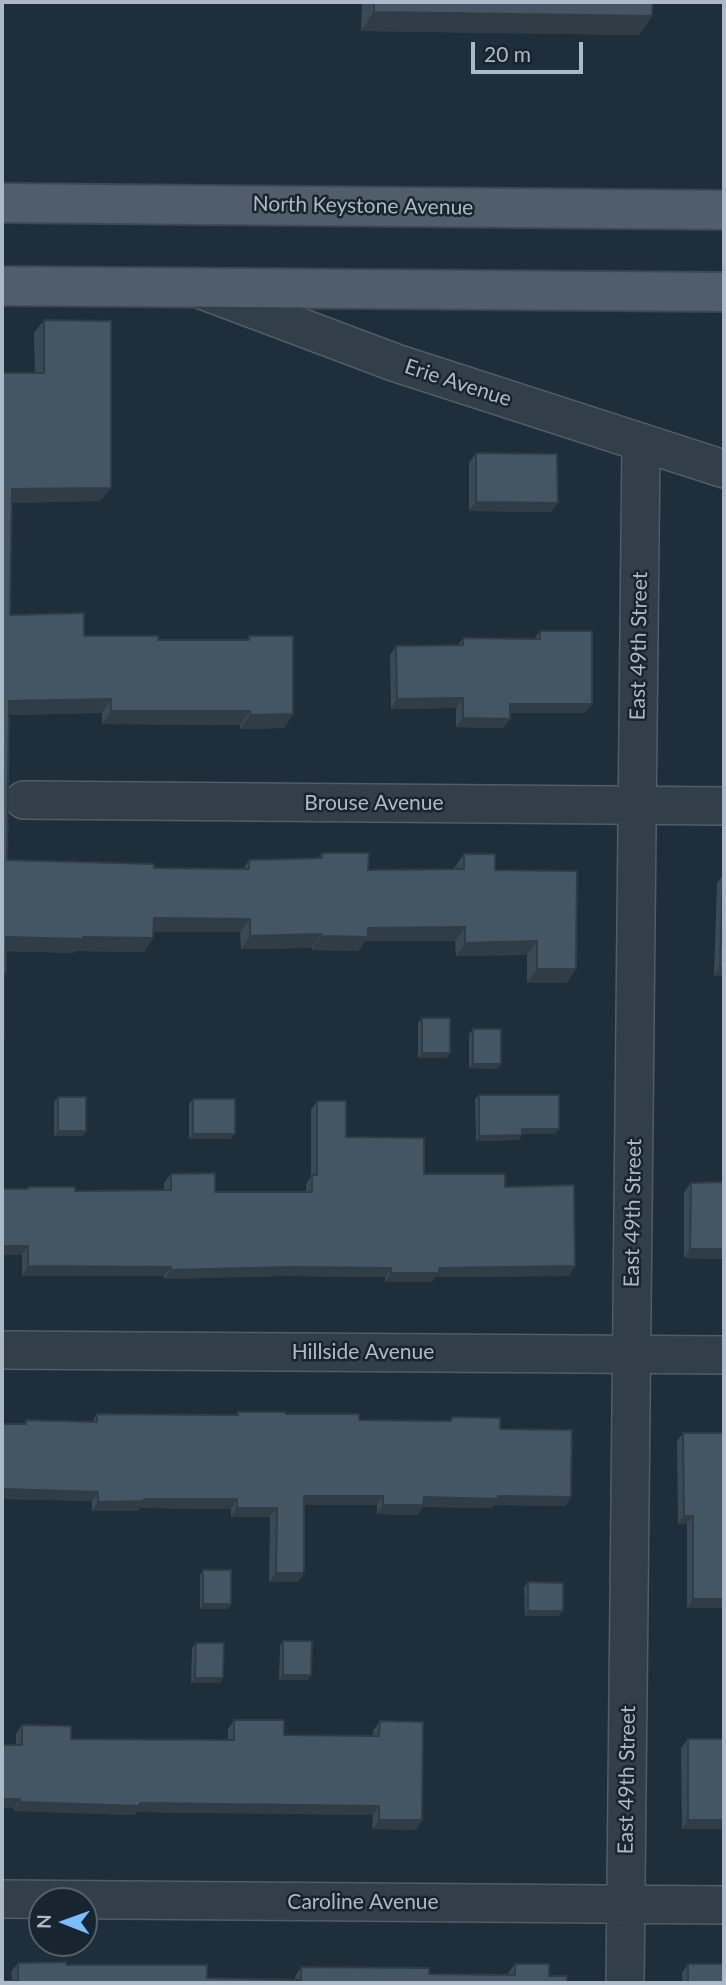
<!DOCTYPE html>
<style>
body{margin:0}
#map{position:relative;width:726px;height:1985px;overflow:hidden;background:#1e2e3a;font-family:Lato,sans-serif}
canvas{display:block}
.frame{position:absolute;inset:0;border:4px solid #acbac7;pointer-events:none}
.north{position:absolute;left:28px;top:1887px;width:70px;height:70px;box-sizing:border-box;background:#18242f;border:2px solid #53606c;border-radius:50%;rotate:271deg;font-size:19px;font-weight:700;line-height:28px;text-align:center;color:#acbac7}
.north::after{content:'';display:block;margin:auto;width:24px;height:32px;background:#79beff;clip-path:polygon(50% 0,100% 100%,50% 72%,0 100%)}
.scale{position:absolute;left:471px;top:42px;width:112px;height:32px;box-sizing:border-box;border:4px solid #acbac7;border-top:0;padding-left:9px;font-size:21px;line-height:24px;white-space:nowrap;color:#acbac7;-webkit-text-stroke:5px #18242f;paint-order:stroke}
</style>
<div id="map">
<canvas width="726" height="1985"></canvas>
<div class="frame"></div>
<div class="north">N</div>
<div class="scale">20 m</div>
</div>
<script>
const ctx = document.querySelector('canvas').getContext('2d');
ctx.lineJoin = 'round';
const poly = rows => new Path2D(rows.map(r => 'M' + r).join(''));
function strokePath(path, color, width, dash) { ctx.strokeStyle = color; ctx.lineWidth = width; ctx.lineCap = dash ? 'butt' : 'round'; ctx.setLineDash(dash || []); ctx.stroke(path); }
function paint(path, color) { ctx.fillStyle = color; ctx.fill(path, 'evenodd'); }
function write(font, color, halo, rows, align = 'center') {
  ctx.font = font + ' Lato,sans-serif'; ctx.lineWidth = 5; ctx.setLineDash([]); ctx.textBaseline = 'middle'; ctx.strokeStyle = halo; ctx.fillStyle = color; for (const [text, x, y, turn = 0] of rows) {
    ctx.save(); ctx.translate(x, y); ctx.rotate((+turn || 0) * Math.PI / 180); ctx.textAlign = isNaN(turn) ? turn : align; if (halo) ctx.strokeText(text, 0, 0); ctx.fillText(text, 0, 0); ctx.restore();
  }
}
const minor = poly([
 [199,289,396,363,724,469],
 [24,800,724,806],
 [2,1350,724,1355],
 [2,1899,724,1905],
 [625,1983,641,442]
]);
const primary = poly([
 [2,203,724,210],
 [2,286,724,292]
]);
const wall = poly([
 [362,2,653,2,652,16,639,35,361,31],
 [44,320,101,501,12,503,10,615,84,636,158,640,247,640,249,636,293,714,284,728,240,729,240,725,102,724,102,713,9,715,7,860,154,868,243,869,249,860,318,858,322,853,368,870,454,870,454,868,464,854,495,870,567,983,527,983,527,955,456,956,455,941,365,941,358,951,312,950,312,948,241,949,240,932,153,932,153,938,144,952,75,951,74,953,6,951,6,973,4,977,2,373,35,373,34,333],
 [476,453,551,512,469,511,469,463],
 [540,631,585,713,510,713,510,719,503,728,456,727,456,708,391,709,390,655,396,646,458,645,463,638,534,639],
 [723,875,724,875,724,976,714,976,717,883],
 [422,1018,447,1058,418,1058,418,1023],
 [473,1029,498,1069,469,1068,469,1034],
 [479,1095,559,1129,555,1134,522,1134,519,1140,476,1141,475,1099],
 [58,1097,86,1131,83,1136,54,1136,54,1102],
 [193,1099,235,1134,231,1139,189,1139,189,1104],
 [317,1101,346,1137,424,1174,505,1187,569,1276,435,1277,432,1282,385,1282,385,1277,283,1276,164,1279,164,1276,22,1276,22,1255,2,1255,2,1189,27,1189,28,1187,75,1191,164,1190,164,1183,171,1174,215,1192,306,1192,306,1184,311,1177,311,1110],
 [691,1183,724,1259,684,1258,684,1192],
 [238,1412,359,1420,449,1421,452,1417,500,1429,571,1497,565,1506,494,1505,492,1508,423,1507,417,1515,377,1514,377,1505,304,1505,304,1573,298,1582,269,1582,270,1517,231,1517,231,1509,139,1508,138,1511,92,1511,92,1501,3,1499,3,1513,2,1515,2,1424,24,1424,26,1420,92,1422,97,1414,236,1415],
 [683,1433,724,1433,724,1608,687,1608,687,1524,678,1524,677,1441],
 [203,1570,228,1609,200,1609,200,1575],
 [528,1582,559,1616,525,1616,524,1587],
 [283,1641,308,1680,279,1680,280,1646],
 [196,1643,223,1678,220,1683,191,1683,192,1648],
 [234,1720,284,1735,373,1736,373,1731,380,1721,422,1820,416,1830,372,1829,373,1815,136,1812,134,1815,14,1811,16,1734,22,1725,71,1739,228,1740,228,1729],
 [688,1739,724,1739,724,1829,682,1829,681,1748],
 [18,1963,66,1965,207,1978,295,1979,295,1977,301,1967,429,1974,508,1975,508,1973,515,1964,567,1983,12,1981,11,1972],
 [688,1964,724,1983,682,1983,682,1973]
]);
const shadedWall = poly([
 [374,12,652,16,639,35,361,31],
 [111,488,101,501,2,503,12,489],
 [476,502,558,503,551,512,469,511],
 [463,698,456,708,391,709,397,699],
 [111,699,102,713,2,715,9,701],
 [510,704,592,704,585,713,503,713],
 [111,711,250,711,240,725,102,724],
 [293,714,284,728,240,729,250,715],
 [463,718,510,719,503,728,456,727],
 [154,918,250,919,240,932,144,932],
 [465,927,455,941,365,941,358,951,312,950,321,936,368,928],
 [321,934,312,948,241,949,250,936],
 [6,937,83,937,153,938,144,952,75,951,74,953,2,951],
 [537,941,527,955,456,956,465,943],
 [720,967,724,967,724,976,714,976],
 [537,969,576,969,567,983,527,983],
 [422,1053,450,1053,447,1058,418,1058],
 [473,1064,501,1064,498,1069,469,1068],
 [522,1129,559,1129,555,1134,519,1134],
 [58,1131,86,1131,83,1136,54,1136],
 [193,1134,235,1134,231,1139,189,1139],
 [522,1135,519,1140,476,1141,479,1136],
 [2,1246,28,1246,22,1255,2,1255],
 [690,1249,724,1249,724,1259,684,1258],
 [28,1266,171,1267,164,1276,22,1276],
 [575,1266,569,1276,435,1277,432,1282,385,1282,391,1273,439,1268],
 [290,1267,391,1268,385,1277,283,1276,164,1279,171,1270],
 [3,1489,98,1492,92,1501,2,1499],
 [304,1496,383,1496,377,1505,298,1505],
 [498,1496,571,1497,565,1506,494,1505,492,1508,423,1507,417,1515,377,1514,383,1505,424,1497],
 [144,1499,237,1499,231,1509,139,1508,138,1511,92,1511,98,1502],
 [237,1508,277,1508,270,1517,231,1517],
 [684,1516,693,1516,687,1524,678,1524],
 [276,1573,304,1573,298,1582,269,1582],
 [693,1599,724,1599,724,1608,687,1608],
 [203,1604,231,1604,228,1609,200,1609],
 [528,1611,563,1611,559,1616,525,1616],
 [283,1675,311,1675,308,1680,279,1680],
 [195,1678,223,1678,220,1683,191,1683],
 [2,1799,20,1799,14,1808,2,1808],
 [20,1802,140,1803,379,1806,373,1815,136,1812,134,1815,14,1811],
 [379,1820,422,1820,416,1830,372,1829],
 [688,1820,724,1820,724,1829,682,1829]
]);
const building = poly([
 [374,2,653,2,652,16,374,12,374,2],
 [44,320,111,321,111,488,12,489,10,615,84,613,84,636,158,636,158,640,249,640,249,636,293,636,293,714,250,715,250,711,111,711,111,699,9,701,7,860,154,864,154,868,249,869,249,860,322,858,322,853,369,853,368,870,464,869,464,854,495,854,495,870,577,871,576,969,537,969,537,941,465,943,465,927,368,928,368,937,321,936,321,934,250,936,250,919,154,918,153,938,83,937,83,939,6,937,6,973,4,973,4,1038,2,1038,2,373,44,373,44,320],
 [476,453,557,454,558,503,476,502,476,453],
 [540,631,592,631,592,704,510,704,510,719,463,718,463,698,397,699,396,646,463,645,463,638,540,639,540,631],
 [723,875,724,875,724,967,720,967,723,875],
 [422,1018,450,1018,450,1053,422,1053,422,1018],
 [473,1029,501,1029,501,1064,473,1064,473,1029],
 [479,1095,559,1095,559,1129,522,1129,522,1135,479,1136,479,1095],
 [58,1097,86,1097,86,1131,58,1131,58,1097],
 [193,1099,235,1099,235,1134,193,1134,193,1099],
 [317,1101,346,1101,346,1137,424,1138,424,1174,505,1174,505,1187,574,1185,575,1266,439,1268,439,1273,391,1273,391,1268,290,1267,171,1270,171,1267,28,1266,28,1246,2,1246,2,1189,28,1189,28,1187,75,1187,75,1191,171,1190,171,1174,215,1173,215,1192,312,1192,312,1175,317,1175,317,1101],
 [724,1182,724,1249,690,1249,691,1183,724,1182],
 [238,1412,286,1412,286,1414,359,1414,359,1420,451,1421,452,1417,500,1418,500,1429,572,1430,571,1497,498,1496,498,1499,424,1497,423,1505,383,1505,383,1496,304,1496,304,1573,276,1573,277,1508,237,1508,237,1499,144,1499,144,1501,98,1502,98,1492,3,1489,3,1513,2,1513,2,1424,26,1424,26,1420,97,1422,97,1414,238,1415,238,1412],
 [683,1433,724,1433,724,1599,693,1599,693,1516,684,1516,683,1433],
 [203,1570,231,1570,231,1604,203,1604,203,1570],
 [528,1582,563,1583,563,1611,528,1611,528,1582],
 [283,1641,312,1641,311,1675,283,1675,283,1641],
 [196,1643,224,1643,223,1678,195,1678,196,1643],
 [234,1720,284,1720,284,1735,379,1736,380,1721,423,1722,422,1820,379,1820,379,1806,140,1803,140,1806,20,1802,20,1799,2,1799,2,1745,22,1745,22,1725,71,1726,71,1739,234,1740,234,1720],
 [688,1739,724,1739,724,1820,688,1820,688,1739],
 [66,1962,66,1965,207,1965,207,1978,301,1980,301,1967,429,1968,429,1974,515,1975,515,1964,549,1964,549,1976,567,1976,567,1983,2,1983,2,1981,18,1981,18,1963,66,1962],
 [688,1964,724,1964,724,1983,688,1983,688,1964]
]);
const streetNames = [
 ["North Keystone Avenue",363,206,1],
 ["Erie Avenue",458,383,18],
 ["East 49th Street",639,646,-89],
 ["Brouse Avenue",374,803],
 ["East 49th Street",633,1213,-89],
 ["Hillside Avenue",363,1352],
 ["East 49th Street",627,1780,-89],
 ["Caroline Avenue",363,1902]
];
strokePath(minor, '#505d68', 40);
strokePath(primary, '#3c4854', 42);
strokePath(minor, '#323f4a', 37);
strokePath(primary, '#505e6b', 38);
paint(wall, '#3a4956');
paint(shadedWall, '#303c46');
paint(building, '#445564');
strokePath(building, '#303c46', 2);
write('21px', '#acbac7', '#18242f', streetNames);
</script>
